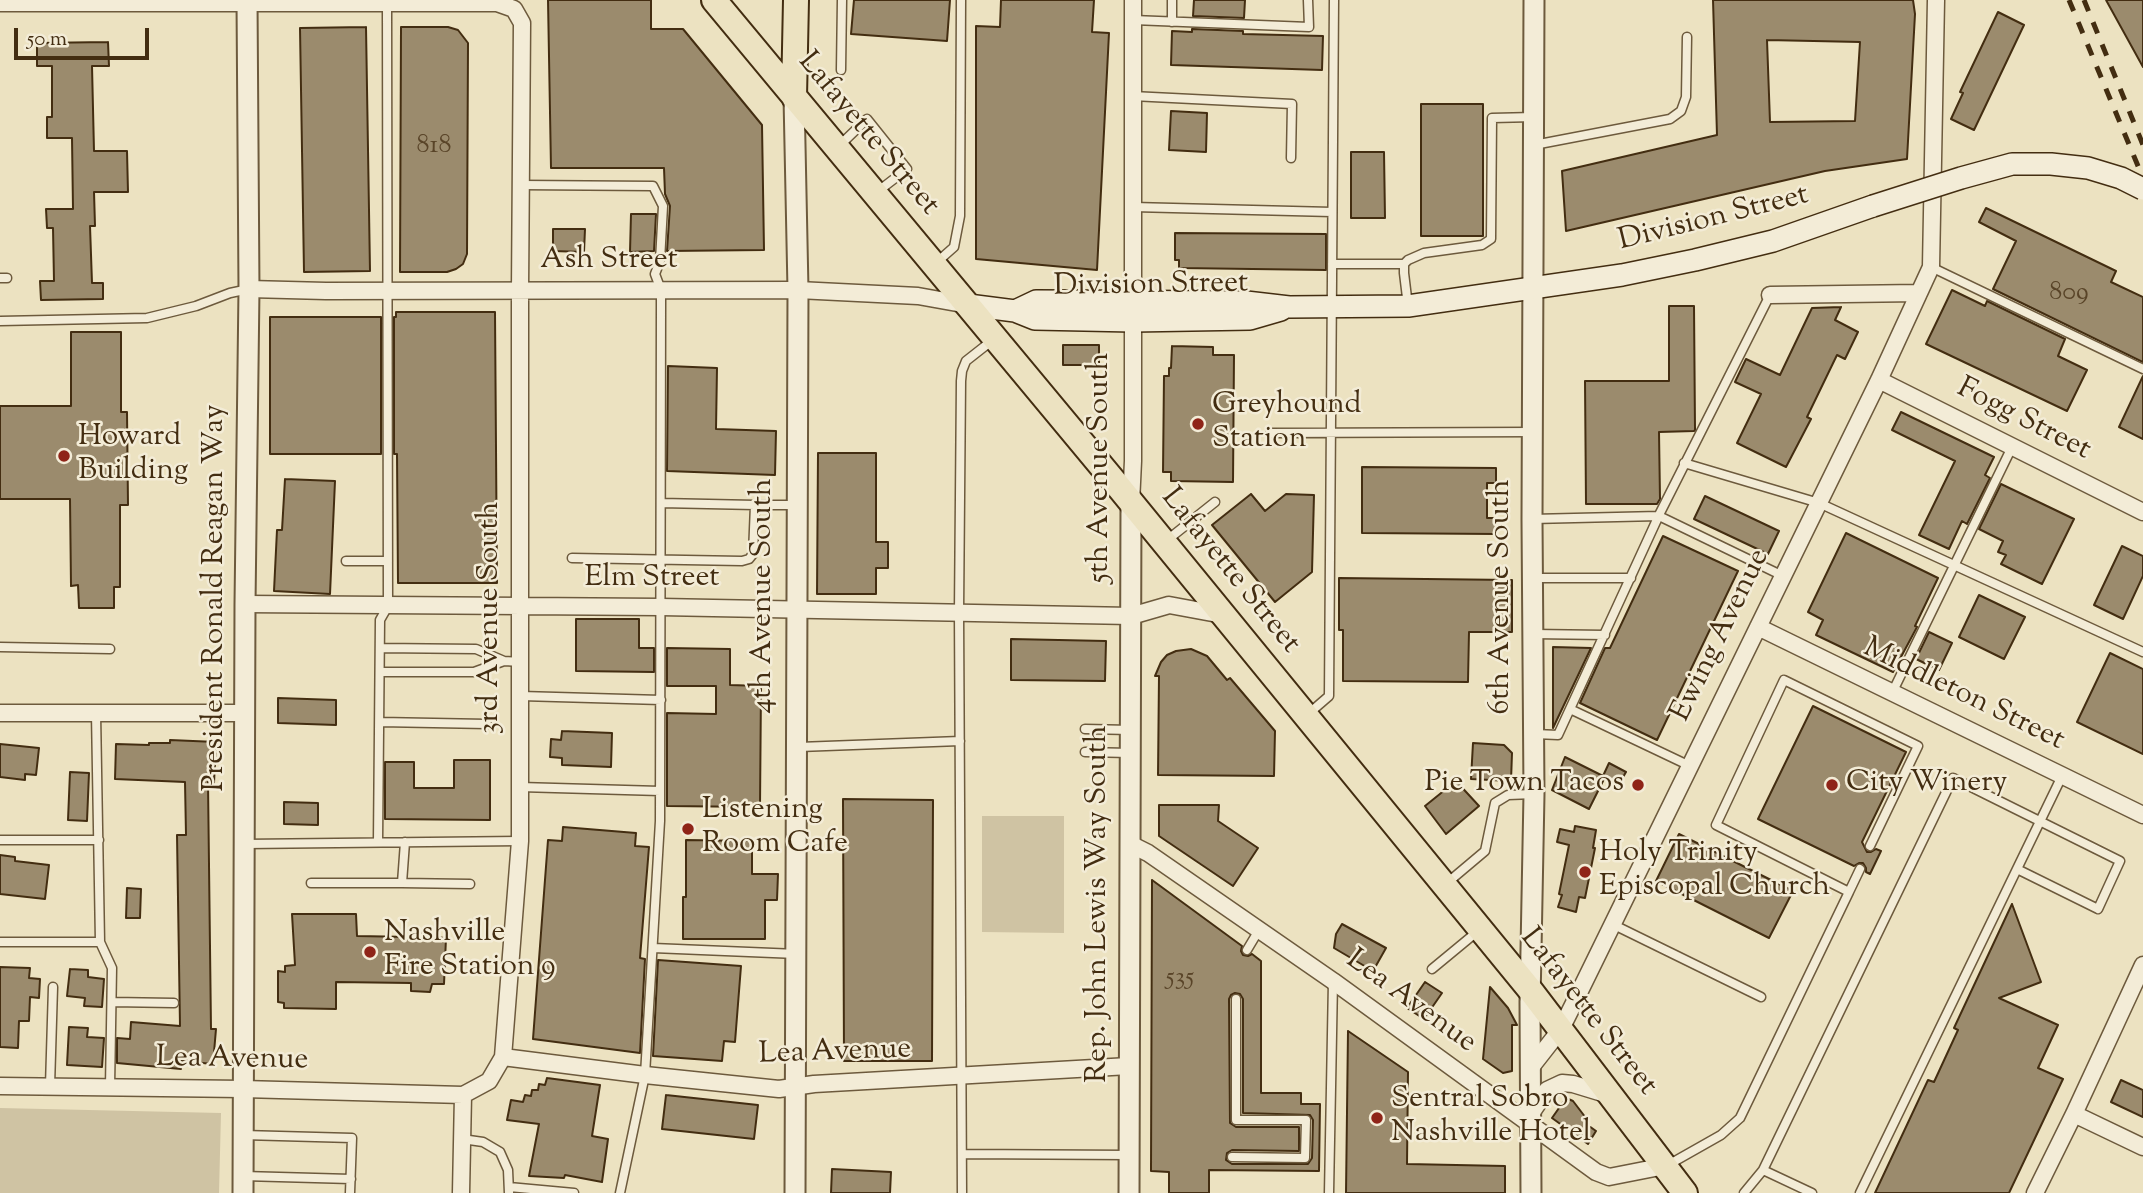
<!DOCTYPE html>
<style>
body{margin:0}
#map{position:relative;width:2143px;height:1193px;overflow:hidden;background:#ece2c1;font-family:"Sorts Mill Goudy",serif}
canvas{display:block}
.scale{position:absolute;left:14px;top:28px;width:135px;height:32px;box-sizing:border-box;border:4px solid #432d11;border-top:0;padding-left:9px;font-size:21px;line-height:24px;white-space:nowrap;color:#432d11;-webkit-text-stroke:5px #f3ecd7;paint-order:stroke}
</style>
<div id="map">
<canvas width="2143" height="1193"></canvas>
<div class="scale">50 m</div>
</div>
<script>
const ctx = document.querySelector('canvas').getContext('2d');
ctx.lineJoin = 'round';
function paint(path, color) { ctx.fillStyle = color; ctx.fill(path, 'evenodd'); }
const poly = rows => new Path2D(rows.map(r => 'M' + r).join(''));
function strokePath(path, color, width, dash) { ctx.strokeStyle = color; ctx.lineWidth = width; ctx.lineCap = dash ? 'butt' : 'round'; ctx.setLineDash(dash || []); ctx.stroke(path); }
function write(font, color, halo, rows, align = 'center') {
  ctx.font = font + ' "Sorts Mill Goudy",serif'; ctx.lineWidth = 5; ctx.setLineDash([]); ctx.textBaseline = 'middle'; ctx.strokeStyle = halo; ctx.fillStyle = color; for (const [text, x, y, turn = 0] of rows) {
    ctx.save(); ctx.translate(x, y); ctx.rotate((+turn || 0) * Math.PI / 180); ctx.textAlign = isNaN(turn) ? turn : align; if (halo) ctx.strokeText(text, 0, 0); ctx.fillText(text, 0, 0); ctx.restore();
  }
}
const green = poly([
 [982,816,1064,816,1064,933,982,932],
 [0,1108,221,1113,219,1193,0,1193]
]);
const building = poly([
 [548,0,651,0,651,29,683,29,762,125,764,250,667,251,670,206,665,194,664,168,551,168,548,0],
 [854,0,950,0,947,41,851,34,854,0],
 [1001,0,1094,0,1092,32,1109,33,1097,270,976,259,976,26,1000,27,1001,0],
 [1194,0,1245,0,1244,18,1193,16,1194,0],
 [1713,0,1913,0,1915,14,1907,159,1825,171,1566,231,1562,171,1717,135,1713,0],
 [1767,40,1860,42,1855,121,1770,122,1767,40],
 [2106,0,2143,0,2143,67,2106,0],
 [1998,12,2024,25,1974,130,1951,119,1963,93,1960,92,1998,12],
 [366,27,370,271,304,272,300,28,366,27],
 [401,27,448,27,458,30,468,43,467,254,463,264,456,269,447,272,400,272,401,27],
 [1192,29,1243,31,1243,34,1323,36,1322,70,1171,65,1172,31,1192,32,1192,29],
 [108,42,109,66,92,66,94,151,127,151,128,192,94,192,95,226,90,226,92,283,103,283,103,299,41,300,40,281,54,281,53,228,47,228,46,209,73,209,72,138,47,138,47,117,52,117,52,66,37,66,37,43,108,42],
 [1421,104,1483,104,1483,236,1421,236,1421,104],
 [1171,111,1207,113,1206,152,1169,150,1171,111],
 [1351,152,1384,152,1385,218,1351,218,1351,152],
 [1986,208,2116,271,2111,282,2143,297,2143,362,1993,289,2016,241,1979,222,1986,208],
 [631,214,656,214,654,251,630,252,631,214],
 [553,229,585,229,584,252,553,251,553,229],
 [1175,233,1326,234,1326,270,1179,268,1179,260,1175,260,1175,233],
 [1952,290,1985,306,1987,301,2065,339,2058,356,2087,370,2067,411,1926,344,1952,290],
 [1669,306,1694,306,1695,430,1694,431,1659,432,1660,499,1657,504,1586,504,1585,381,1669,381,1669,306],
 [1841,307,1835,320,1858,332,1845,359,1837,355,1807,417,1811,419,1786,467,1737,443,1761,394,1735,382,1746,359,1780,375,1812,308,1841,307],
 [396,312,495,312,497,583,398,583,397,454,394,454,394,317,396,317,396,312],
 [270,317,381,317,381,454,270,454,270,317],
 [71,332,121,332,121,412,127,412,128,505,120,505,120,587,114,587,114,608,79,608,78,585,71,586,70,499,0,499,0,406,71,406,71,332],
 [1063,345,1099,345,1099,365,1063,365,1063,345],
 [1172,346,1213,347,1213,355,1234,355,1233,482,1171,481,1171,472,1163,472,1164,376,1169,376,1169,368,1171,368,1172,346],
 [668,366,717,368,716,429,776,431,775,475,667,471,668,366],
 [2143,376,2143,439,2119,427,2143,376],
 [1901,412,1994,457,1985,475,1990,478,1967,524,1962,521,1949,549,1919,535,1955,461,1892,430,1901,412],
 [818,453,876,453,876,542,888,542,888,568,876,568,876,594,817,594,818,453],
 [1362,467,1496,468,1496,483,1487,483,1487,518,1496,518,1496,534,1362,533,1362,467],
 [285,479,335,481,330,594,274,591,277,530,282,530,285,479],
 [2001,484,2074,519,2042,584,2001,564,2006,555,1998,552,2003,541,1979,529,2001,484],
 [1251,494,1265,511,1286,494,1314,495,1312,572,1275,602,1212,525,1251,494],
 [1705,496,1779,531,1768,554,1694,519,1705,496],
 [1846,533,1938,578,1915,626,1917,627,1893,672,1816,635,1823,620,1808,612,1846,533],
 [1663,536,1738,571,1657,740,1580,703,1605,648,1610,648,1663,536],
 [2122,546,2143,556,2143,576,2123,619,2094,605,2122,546],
 [1339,578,1512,580,1512,632,1469,632,1468,682,1343,681,1343,630,1339,630,1339,578],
 [1979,595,2025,617,2004,659,1959,637,1979,595],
 [576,619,639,619,639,648,654,648,654,672,576,671,576,619],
 [1929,632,1952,643,1939,670,1916,659,1929,632],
 [1011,639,1106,641,1105,681,1011,680,1011,639],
 [1553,647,1591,648,1553,728,1553,647],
 [667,648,730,649,730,685,761,686,760,807,667,806,667,713,716,714,716,686,667,686,667,648],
 [1191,649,1207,656,1227,680,1230,678,1275,731,1274,776,1158,775,1159,676,1155,676,1161,662,1167,655,1176,651,1191,649],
 [2110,653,2143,669,2143,754,2077,722,2110,653],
 [278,698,336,700,336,725,278,723,278,698],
 [1813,706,1906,752,1862,842,1867,852,1871,852,1876,849,1881,851,1870,874,1866,872,1866,868,1863,863,1859,863,1854,866,1758,819,1813,706],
 [562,731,612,733,611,767,562,765,562,758,550,757,551,739,561,740,562,731],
 [170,740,216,742,214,783,208,782,211,1029,216,1029,213,1064,181,1061,181,1069,117,1063,117,1038,130,1039,131,1022,180,1026,177,835,186,835,185,782,115,779,116,744,149,745,149,743,170,743,170,740],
 [1473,743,1504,745,1512,753,1511,781,1471,779,1473,743],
 [0,744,39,748,36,775,25,774,25,780,0,777,0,744],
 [1565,757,1605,777,1589,809,1552,790,1565,757],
 [454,760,490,760,490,820,385,819,385,762,414,762,414,788,454,788,454,760],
 [1609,763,1626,772,1619,784,1603,776,1609,763],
 [70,772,89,773,87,821,68,820,70,772],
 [1456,781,1479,806,1446,834,1425,806,1456,781],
 [843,799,933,800,932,1061,844,1061,843,799],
 [284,802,318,803,318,825,284,824,284,802],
 [1159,805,1219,805,1218,821,1258,848,1233,886,1159,836,1159,805],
 [1575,826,1596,830,1593,848,1595,848,1585,898,1579,897,1576,912,1558,907,1562,895,1559,894,1569,845,1557,842,1560,829,1574,832,1575,826],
 [563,827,636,833,635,846,649,847,640,958,645,959,640,1053,533,1039,548,840,562,841,563,827],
 [1679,834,1793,891,1769,938,1656,881,1679,834],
 [686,840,752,841,752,874,778,874,777,900,765,900,765,939,683,939,683,897,686,897,686,840],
 [0,855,15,857,15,861,49,865,45,899,0,894,0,855],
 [1152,880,1242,946,1241,951,1243,955,1248,956,1252,954,1261,961,1261,1093,1301,1093,1301,1104,1320,1104,1319,1171,1209,1170,1209,1193,1169,1193,1169,1172,1151,1171,1152,880],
 [1235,993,1240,994,1243,999,1243,1113,1310,1115,1313,1120,1312,1158,1308,1164,1232,1164,1226,1160,1227,1153,1232,1150,1299,1151,1299,1127,1236,1127,1230,1123,1229,999,1231,995,1235,993],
 [127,888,141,889,140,918,126,918,127,888],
 [2012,904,2041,982,1999,998,2058,1025,2038,1068,2063,1079,2009,1193,1875,1193,1928,1080,1934,1082,1958,1030,1954,1028,2012,904],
 [292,914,356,914,357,936,411,937,412,932,430,931,431,937,446,938,444,984,432,984,430,992,411,991,411,983,336,982,336,1009,284,1008,284,1003,278,1002,278,971,285,972,285,966,295,965,292,914],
 [1342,924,1386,948,1373,971,1334,948,1336,934,1342,924],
 [658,960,741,966,735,1042,724,1041,722,1061,653,1056,658,960],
 [0,967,30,968,29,978,40,979,39,998,30,997,29,1021,19,1021,18,1048,0,1047,0,967],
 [70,969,88,970,88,977,104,979,102,1007,84,1006,85,998,67,996,70,969],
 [1425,982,1442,993,1424,1019,1407,1008,1425,982],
 [1490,987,1508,1008,1517,1025,1512,1025,1512,1071,1503,1073,1483,1059,1490,987],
 [69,1027,88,1028,87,1037,104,1038,102,1067,67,1065,69,1027],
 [1348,1031,1408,1072,1407,1164,1505,1166,1505,1193,1346,1193,1348,1031],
 [547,1078,600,1085,592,1136,608,1139,602,1182,565,1175,564,1178,529,1176,539,1124,507,1120,511,1100,523,1102,525,1095,531,1096,532,1090,538,1090,539,1084,545,1085,547,1078],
 [2121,1080,2143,1090,2143,1117,2111,1102,2121,1080],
 [666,1095,758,1105,754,1139,662,1129,666,1095],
 [1566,1098,1573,1101,1589,1122,1589,1126,1596,1131,1588,1144,1552,1118,1566,1098],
 [832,1169,891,1172,890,1193,831,1193,832,1169]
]);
const service = poly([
 [1133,20,1309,27,1308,0],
 [1172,22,1172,0],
 [841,70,842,0],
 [1132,96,1292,104,1291,158],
 [1534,145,1670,119,1681,111,1686,97,1687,37],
 [839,146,867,119,907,169,877,192],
 [521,185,653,186,663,206,660,261,655,274,661,290,661,304,660,821,645,1075,620,1193],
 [1133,207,1332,212],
 [937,262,954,247,960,216,961,0],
 [1332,264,1404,264],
 [1931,267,2143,369],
 [0,278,7,278],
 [1408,306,1404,273,1404,264,1408,260,1424,253,1482,245,1491,239,1492,118,1534,117],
 [0,321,147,318,196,306,230,293,249,289],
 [1270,433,1533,432],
 [1684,463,1819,503,2143,652],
 [755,505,797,505],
 [1532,519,1659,516,1783,576],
 [1166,541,1215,502],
 [572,558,742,561,749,559,753,554,755,505,661,503],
 [346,561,388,561],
 [1533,578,1631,578],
 [1533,634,1605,635],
 [0,647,110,649],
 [380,648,476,649,504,661],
 [380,672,474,672,504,661,521,662],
 [1892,693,2012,447],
 [521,696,661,700],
 [1570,709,1690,766],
 [96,713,100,942,112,968,110,1087],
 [1307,715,1329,696,1334,0],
 [380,722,487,724],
 [1085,729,1131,730],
 [1535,734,1558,735,1660,513,1770,295],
 [799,747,960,741],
 [1085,752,1130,753],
 [520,787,660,791],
 [0,840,99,840],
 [378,842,380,620,388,606,387,4],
 [245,844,520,841],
 [1860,869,1849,892,1716,825,1784,680,1918,746,1870,846],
 [311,883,402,883,405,842],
 [402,883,470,884],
 [1447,883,1485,851,1495,803,1508,795,1534,794],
 [1612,924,1761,997],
 [0,942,100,942],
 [653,948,797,954],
 [1247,950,1259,930],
 [1432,969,1478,931],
 [112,1002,174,1003],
 [50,1086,53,987],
 [243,1135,352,1138,350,1193],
 [462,1139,483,1142,500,1152,508,1170,509,1193],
 [962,1154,1129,1155],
 [1232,1157,1305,1158,1306,1120,1236,1120,1236,999],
 [1668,1165,1721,1135,1740,1118,1849,892],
 [1763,1170,1812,1193],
 [243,1176,351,1179],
 [509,1187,574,1193],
 [962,1193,959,612,961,381,962,371,966,361,994,339],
 [1329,1193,1333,981],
 [1744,1193,1763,1170,1953,778,2120,861,2098,909,2017,869],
 [1860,1193,2062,776]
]);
const minor = poly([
 [1133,0,1133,301],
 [0,3,497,3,514,9,522,23,520,290,520,841,503,1057,489,1081,463,1095,461,1193],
 [249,289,326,291,798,290,918,296,968,305],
 [1770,295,1919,293],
 [1879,380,2143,512],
 [1131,503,1133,461,1133,321],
 [245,604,661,607,1131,616,1169,605,1223,615],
 [1758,627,2143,815],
 [0,713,246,713],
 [1130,844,1148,853,1333,981,1596,1172,1609,1177,1665,1166],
 [503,1057,645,1075,779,1089,814,1084,1129,1066],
 [1532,1066,1561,1029,1575,1001,1879,380,1931,267,1936,0],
 [0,1086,243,1089,463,1095],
 [1532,1112,1547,1090,1562,1083,1573,1084,1609,1095],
 [2074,1114,2143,1147],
 [2035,1193,2074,1114,2143,965]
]);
const tertiary = poly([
 [794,97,798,290,795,1193],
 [243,1193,245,604,249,289,247,0],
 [1129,1193,1131,503],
 [1531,1193,1530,1002,1534,794,1532,519,1534,0]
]);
const secondary = poly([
 [968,305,1015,311,1035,319,1133,321,1250,319,1281,310],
 [1015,311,1036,301,1246,302,1289,307,1408,306,1622,275,1695,260,1773,241,1873,206]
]);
const primary = poly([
 [714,0,1113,480,1531,991,1685,1193],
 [794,97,796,0]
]);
const rail = poly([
 [2069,0,2143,178],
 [2084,0,2143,145]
]);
const secondaryBridge = poly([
 [1873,206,1961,178,2012,164,2051,164,2088,168,2121,178,2143,189]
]);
const markers = [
 [1198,424,7,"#8f2418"],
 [64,456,7,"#8f2418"],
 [1638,785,7,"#8f2418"],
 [1832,785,7,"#8f2418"],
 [688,829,7,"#8f2418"],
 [1585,872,7,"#8f2418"],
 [370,952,7,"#8f2418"],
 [1377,1118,7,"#8f2418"]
];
const numberNames = [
 ["818",434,148],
 ["809",2069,295],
 ["535",1180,980]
];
const streetNames = [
 ["Lafayette Street",867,135,50],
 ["Division Street",1714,220,-14],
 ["Ash Street",609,262],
 ["Division Street",1151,287,-1],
 ["Fogg Street",2023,421,27],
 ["5th Avenue South",1102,468,-90],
 ["Lafayette Street",1229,572,51],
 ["Elm Street",652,580],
 ["4th Avenue South",765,596,-90],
 ["6th Avenue South",1503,597,-90],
 ["President Ronald Reagan Way",217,598,-90],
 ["3rd Avenue South",492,618,-90],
 ["Ewing Avenue",1722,636,-64],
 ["Middleton Street",1963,696,26],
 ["Rep. John Lewis Way South",1100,904,-90],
 ["Lea Avenue",1410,1003,36],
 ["Lafayette Street",1587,1013,52],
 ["Lea Avenue",835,1054,-2],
 ["Lea Avenue",232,1061,1]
];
const poiNames = [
 ["Greyhound",1212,407],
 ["Station",1212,441],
 ["Howard",78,439],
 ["Building",78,473],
 ["Pie Town Tacos",1624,785,"right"],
 ["City Winery",1846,785],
 ["Listening",702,812],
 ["Room Cafe",702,846],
 ["Holy Trinity",1599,855],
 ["Episcopal Church",1599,889],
 ["Nashville",384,935],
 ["Fire Station 9",384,969],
 ["Sentral Sobro",1391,1101],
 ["Nashville Hotel",1391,1135]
];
paint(green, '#cfc3a3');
paint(building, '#9b8b6d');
strokePath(building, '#432d11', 2);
strokePath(service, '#6d5a3d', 11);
strokePath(minor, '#6d5a3d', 19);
strokePath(tertiary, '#6d5a3d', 23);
strokePath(secondary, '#432d11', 24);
strokePath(primary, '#432d11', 28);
strokePath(service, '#f3ecd7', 8);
strokePath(minor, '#f3ecd7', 16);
strokePath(tertiary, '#f3ecd7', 19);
strokePath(secondary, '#f3ecd7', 21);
strokePath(primary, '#ece2c1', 24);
strokePath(rail, '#432d11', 5, [12, 12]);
strokePath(secondaryBridge, '#432d11', 24, []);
strokePath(secondaryBridge, '#f3ecd7', 21);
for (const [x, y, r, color] of markers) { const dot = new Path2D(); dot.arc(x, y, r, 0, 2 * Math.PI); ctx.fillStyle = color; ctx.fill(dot); strokePath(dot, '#f3ecd7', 2.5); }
write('26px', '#594428', null, numberNames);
write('30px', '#432d11', '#f3ecd7', streetNames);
write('30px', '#432d11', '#f3ecd7', poiNames, 'left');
</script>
